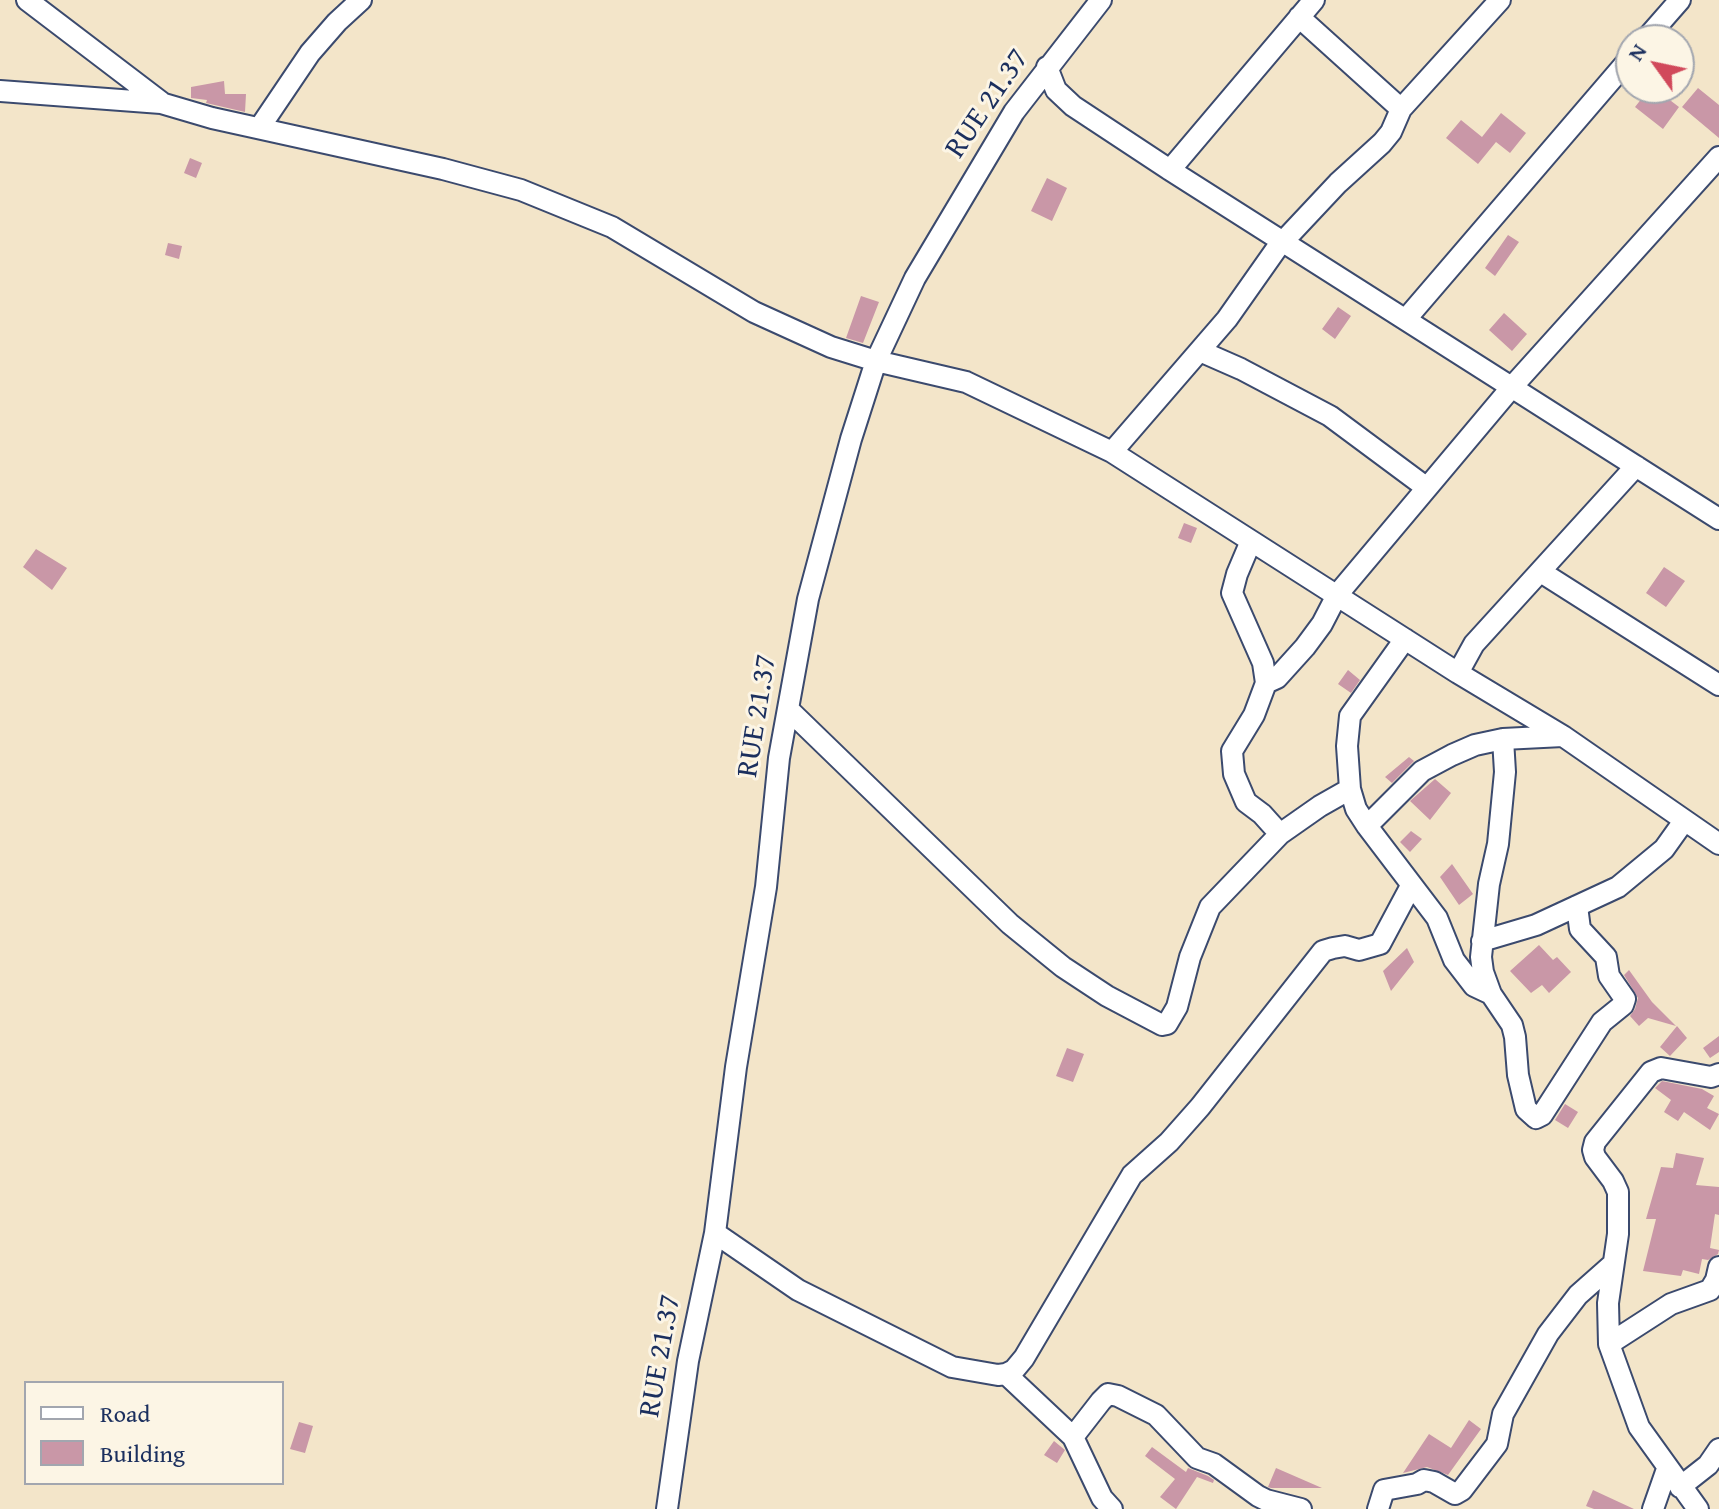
<!DOCTYPE html>
<style>
body{margin:0}
#map{position:relative;width:1719px;height:1509px;overflow:hidden;background:#f3e5c9;font-family:"Gentium Book Plus",serif}
canvas{display:block}
.legend{position:absolute;left:24px;top:1381px;width:260px;height:104px;box-sizing:border-box;background:#fcf5e5;border:2px solid #a2a6af;margin:0;padding:10px 14px;list-style:none;font-size:24px;color:#1b2f5e}
.legend li{display:flex;align-items:center;gap:16px;height:40px}
.legend b{width:40px;border:2px solid #a2a6af}
.north{position:absolute;left:1615px;top:24px;width:80px;height:80px;box-sizing:border-box;background:#fcf5e5;border:2px solid #a2a6af;border-radius:50%;rotate:303deg;font-size:22px;font-weight:700;line-height:32px;text-align:center;color:#1b2f5e}
.north::after{content:'';display:block;margin:auto;width:28px;height:36px;background:#d1495b;clip-path:polygon(50% 0,100% 100%,50% 72%,0 100%)}
</style>
<div id="map">
<canvas width="1719" height="1509"></canvas>
<ul class="legend">
<li><b style="height:10px;background:#fff"></b>Road</li>
<li><b style="height:22px;background:#c997a7"></b>Building</li>
</ul>
<div class="north">N</div>
</div>
<script>
const ctx = document.querySelector('canvas').getContext('2d');
ctx.lineJoin = 'round';
function paint(path, color) { ctx.fillStyle = color; ctx.fill(path, 'evenodd'); }
const poly = rows => new Path2D(rows.map(r => 'M' + r).join(''));
function strokePath(path, color, width, dash) { ctx.strokeStyle = color; ctx.lineWidth = width; ctx.lineCap = dash ? 'butt' : 'round'; ctx.setLineDash(dash || []); ctx.stroke(path); }
function write(font, color, halo, rows, align = 'center') {
  ctx.font = font + ' "Gentium Book Plus",serif'; ctx.lineWidth = 6; ctx.setLineDash([]); ctx.textBaseline = 'middle'; ctx.strokeStyle = halo; ctx.fillStyle = color; for (const [text, x, y, turn = 0] of rows) {
    ctx.save(); ctx.translate(x, y); ctx.rotate((+turn || 0) * Math.PI / 180); ctx.textAlign = isNaN(turn) ? turn : align; if (halo) ctx.strokeText(text, 0, 0); ctx.fillText(text, 0, 0); ctx.restore();
  }
}
const building = poly([
 [224,81,225,94,246,94,245,112,206,103,207,100,191,98,191,87],
 [1650,88,1654,88,1679,107,1663,129,1635,107],
 [1698,88,1719,105,1719,138,1682,107],
 [1501,113,1526,133,1510,153,1496,142,1478,164,1446,138,1461,120,1482,137],
 [190,158,202,163,196,178,184,173],
 [1047,178,1067,188,1052,221,1031,211],
 [1508,235,1519,242,1495,276,1485,268],
 [168,243,182,246,179,259,165,255],
 [861,296,879,302,863,343,846,338],
 [1338,307,1351,316,1335,339,1322,329],
 [1504,313,1527,334,1512,351,1489,330],
 [1184,523,1197,528,1191,543,1178,538],
 [36,549,67,568,52,590,23,567],
 [1664,567,1685,581,1666,607,1646,593],
 [1348,670,1360,680,1351,693,1338,684],
 [1409,757,1414,761,1392,783,1385,777],
 [1435,779,1451,793,1430,820,1410,801],
 [1411,831,1422,839,1410,852,1400,842],
 [1452,864,1473,894,1459,905,1440,877],
 [1539,945,1553,960,1557,957,1571,972,1549,993,1542,985,1531,993,1510,971],
 [1407,948,1414,962,1391,991,1383,971],
 [1629,970,1652,1002,1676,1026,1648,1018,1639,1026,1630,1016,1635,1009,1638,998,1624,975],
 [1677,1026,1687,1038,1670,1056,1660,1047],
 [1719,1036,1719,1052,1710,1058,1703,1048],
 [1067,1048,1084,1054,1073,1082,1056,1076],
 [1662,1081,1702,1089,1714,1096,1707,1108,1719,1114,1710,1130,1684,1112,1678,1121,1664,1112,1671,1100,1655,1088],
 [1565,1104,1578,1112,1568,1128,1555,1120],
 [1676,1153,1704,1158,1696,1185,1719,1187,1719,1215,1715,1214,1710,1248,1719,1250,1718,1254,1708,1260,1702,1259,1699,1274,1683,1270,1681,1276,1643,1271,1656,1219,1646,1219,1661,1167,1673,1168],
 [1469,1420,1481,1429,1448,1475,1427,1467,1403,1473,1429,1434,1451,1448],
 [299,1422,313,1426,305,1453,290,1449],
 [1054,1441,1065,1450,1057,1463,1044,1455],
 [1152,1447,1186,1472,1188,1468,1208,1476,1214,1480,1213,1483,1197,1477,1176,1509,1160,1497,1175,1479,1145,1456],
 [1276,1468,1322,1488,1271,1488,1268,1487],
 [1593,1490,1634,1509,1594,1509,1586,1506]
]);
const minor = poly([
 [27,0,161,102],
 [1299,17,1401,109],
 [1645,40,1680,0],
 [1047,67,1056,90,1073,106,1170,170,1719,519],
 [0,91,161,103,212,118,443,169,521,190,612,227,754,312,831,347,876,361,966,382,1112,452,1458,673,1563,736,1719,844],
 [260,127,310,53,337,22,361,0],
 [1170,170,1314,0],
 [1406,319,1631,57],
 [1200,351,1241,369,1330,416,1427,488],
 [1112,452,1227,319,1277,248,1338,183,1382,143,1391,132,1401,109,1500,0],
 [1251,541,1237,574,1232,593,1263,663,1266,683,1254,715,1232,751,1234,774,1246,802,1262,814,1280,834],
 [1541,572,1719,685],
 [1405,639,1350,716,1347,746,1350,789,1356,809,1367,826,1437,918,1454,960,1474,986,1491,994],
 [1458,673,1474,644,1636,466],
 [1266,683,1277,678,1305,647,1322,624,1337,595,1511,388,1719,157],
 [788,709,1010,924,1063,967,1107,996,1162,1025,1167,1024,1177,1007,1190,957,1210,907,1280,834,1320,806,1350,789],
 [1503,739,1505,772,1498,844,1489,884,1481,957,1483,972,1491,994,1512,1025,1515,1037,1518,1075,1526,1109,1536,1118,1542,1115,1602,1022,1623,1005,1625,999,1609,976,1606,957,1580,929,1577,906],
 [1367,826,1422,771,1452,755,1475,745,1503,739,1563,736],
 [1482,941,1536,925,1618,887,1664,849,1684,821],
 [715,1233,798,1290,952,1367,998,1375,1006,1374,1014,1370,1024,1358,1132,1175,1169,1142,1200,1107,1323,951,1333,948,1345,946,1359,950,1380,944,1411,886],
 [1609,1344,1671,1304,1710,1290,1716,1280,1719,1267],
 [1006,1374,1073,1437,1102,1498,1112,1509],
 [1073,1437,1101,1401,1108,1394,1118,1396,1156,1415,1197,1458,1214,1464,1258,1496,1266,1500,1301,1509],
 [1680,1487,1708,1465,1719,1449],
 [667,1509,688,1361,715,1233,736,1067,766,887,779,758,808,599,851,439,876,361,915,278,1014,112,1101,0],
 [1378,1509,1384,1490,1417,1484,1424,1480,1434,1482,1455,1494,1462,1490,1497,1444,1503,1414,1548,1334,1578,1295,1613,1264],
 [1653,1509,1667,1469],
 [1698,1509,1639,1427,1609,1344,1608,1303,1618,1234,1618,1192,1613,1181,1595,1157,1593,1150,1595,1142,1651,1072,1661,1068,1711,1077,1719,1074]
]);
const streetNames = [
 ["RUE 21.37",988,104,-56],
 ["RUE 21.37",758,716,-81],
 ["RUE 21.37",661,1356,-80]
];
paint(building, '#c997a7');
strokePath(minor, '#3b4a6e', 24);
strokePath(minor, '#fff', 20);
write('30px', '#1b2f5e', '#fcf5e5', streetNames);
</script>
